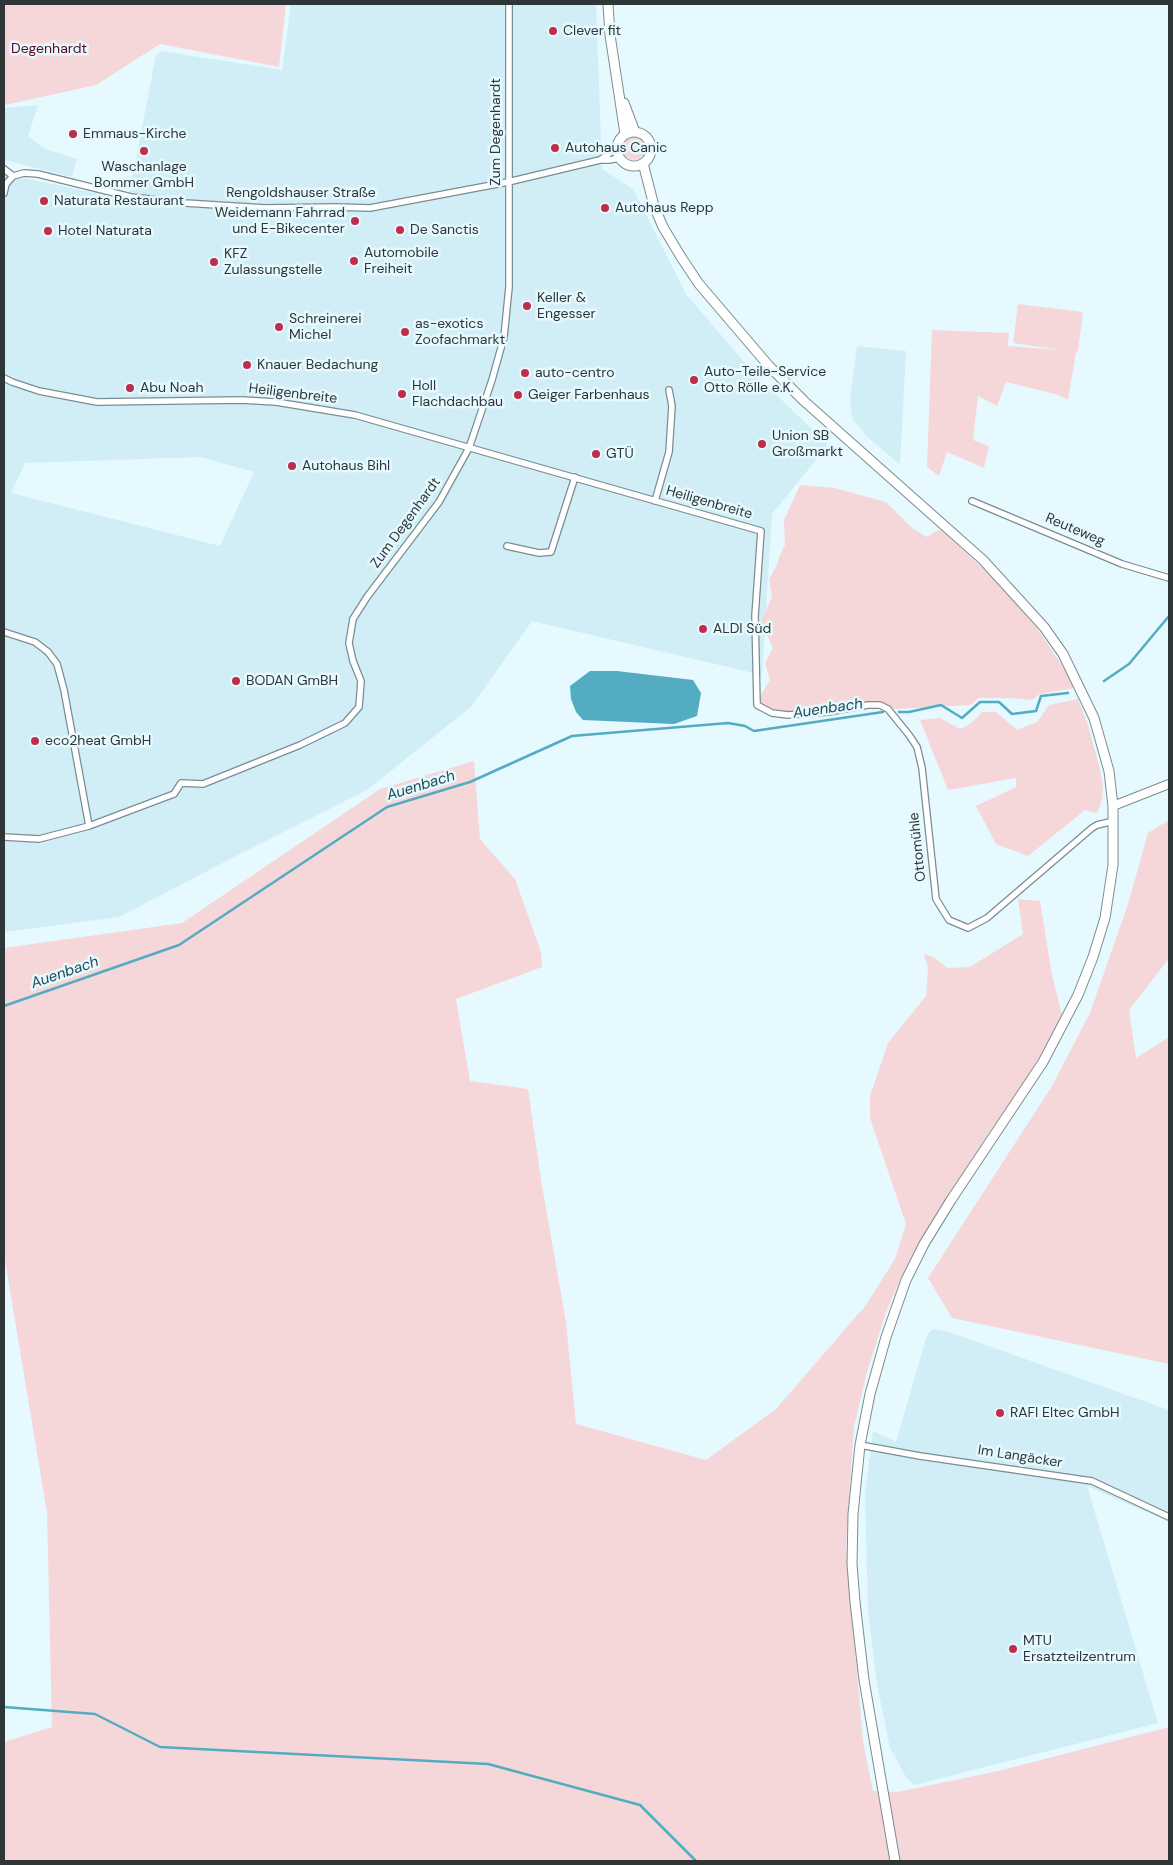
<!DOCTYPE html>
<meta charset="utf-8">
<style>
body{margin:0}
#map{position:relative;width:1173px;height:1865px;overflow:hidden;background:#e5f9ff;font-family:"DM Sans",sans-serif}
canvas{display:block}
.frame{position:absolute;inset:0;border:5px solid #2e3638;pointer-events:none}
</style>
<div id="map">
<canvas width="1173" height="1865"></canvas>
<div class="frame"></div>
</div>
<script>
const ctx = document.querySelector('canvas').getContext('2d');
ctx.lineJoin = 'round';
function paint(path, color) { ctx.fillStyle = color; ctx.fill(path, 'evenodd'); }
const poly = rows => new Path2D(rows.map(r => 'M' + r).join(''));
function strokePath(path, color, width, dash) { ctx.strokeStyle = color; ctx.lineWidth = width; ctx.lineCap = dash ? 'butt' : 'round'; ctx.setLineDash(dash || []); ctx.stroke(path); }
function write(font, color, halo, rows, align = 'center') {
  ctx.font = font + ' "DM Sans",sans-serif'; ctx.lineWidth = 5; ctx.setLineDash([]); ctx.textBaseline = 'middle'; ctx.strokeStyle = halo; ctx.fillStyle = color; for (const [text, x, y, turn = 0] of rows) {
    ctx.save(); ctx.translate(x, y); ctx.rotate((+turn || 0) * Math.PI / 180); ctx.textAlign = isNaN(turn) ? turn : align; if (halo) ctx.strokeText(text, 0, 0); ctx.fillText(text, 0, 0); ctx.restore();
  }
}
const built = poly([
 [291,4,596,4,602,169,633,189,686,294,752,371,828,445,772,514,762,675,532,621,471,707,367,790,236,856,119,917,4,932,4,174,128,200,156,55,161,51,282,70],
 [201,457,254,472,220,546,11,493,25,463],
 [38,105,28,136,45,149,77,159,72,177,4,160,4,108],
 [857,346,906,351,900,465,865,435,863,431,853,420,850,401],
 [933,1329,949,1332,1169,1410,1169,1522,1087,1486,1158,1723,914,1785,906,1777,890,1748,877,1684,868,1611,865,1494,873,1431,896,1442,927,1335]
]);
const green = poly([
 [4,4,286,4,279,67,160,44,96,85,5,105],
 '622 148a12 12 0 1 1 24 0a12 12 0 1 1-24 0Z',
 [1018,304,1083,312,1078,351,1076,352,1068,400,1059,395,1006,382,997,406,978,396,973,440,989,446,984,468,947,452,939,476,927,467,932,330,1009,333,1008,346,1061,350,1013,343],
 [800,485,834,488,886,502,912,528,927,537,940,529,993,578,1037,628,1069,676,1074,688,1040,694,1032,700,1010,698,979,698,970,705,895,709,880,701,827,710,788,712,774,711,761,703,761,695,770,680,765,663,773,648,761,622,772,596,769,579,777,565,779,557,785,545,784,520],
 [1078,699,1088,725,1100,769,1103,787,1102,800,1097,813,1085,810,1028,856,996,844,976,806,1016,787,1016,778,948,790,920,720,940,718,960,729,970,724,982,712,996,712,1017,730,1037,722,1049,705],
 [474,761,480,839,515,879,541,952,542,967,456,999,470,1081,528,1089,541,1180,566,1322,576,1424,706,1460,776,1409,866,1305,895,1259,906,1224,870,1118,870,1096,888,1043,926,996,928,968,924,954,934,957,947,968,970,967,1023,934,1018,899,1040,901,1052,975,1063,1019,1017,1093,990,1131,942,1205,906,1267,886,1312,867,1372,854,1427,846,1545,863,1741,873,1791,897,1792,998,1771,1169,1727,1169,1861,4,1861,4,1742,52,1727,47,1512,4,1254,4,948,182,923,380,789],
 [1169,820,1169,960,1167,961,1129,1010,1136,1058,1169,1037,1169,1364,952,1318,928,1278,1052,1086,1090,1013,1128,904,1148,833]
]);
const water = poly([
 [590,671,617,671,693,680,701,693,697,716,674,724,583,720,576,712,571,699,570,686]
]);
const stream = poly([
 [1104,681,1129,664,1169,616],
 [899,712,909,712,941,705,962,718,980,702,999,702,1012,714,1036,711,1041,696,1068,693],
 [4,1006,179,945,387,807,470,782,572,736,728,723,745,726,754,731,883,712],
 [4,1707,95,1714,160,1747,488,1764,640,1805,696,1861]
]);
const minor = poly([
 [600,160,617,148],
 [4,169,13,176],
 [13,176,24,173,38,174,131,197,185,203,265,208,336,207,370,208,508,182,600,160,609,160,620,158],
 [4,193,6,184,13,176],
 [4,378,12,382,39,391,97,402,241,400,276,402,355,415,761,531,755,616,757,705,772,713,788,715,828,712,868,705,880,705,888,709,909,735,917,747,922,768,936,899,949,920,968,928,987,918,1092,828,1097,825,1114,821],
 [655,501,669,452,672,406,669,390],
 [972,501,1122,564,1169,578],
 [507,546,539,553,551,552,575,477],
 [4,632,35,642,48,652,57,664,64,690,89,826,174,794,181,783,203,784,300,745,345,723,359,707,361,681,353,661,349,643,353,619,367,597,439,502,469,448,492,380,504,337,509,287,509,4],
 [4,837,39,839,89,826],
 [860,1445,920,1456,1092,1481,1169,1517]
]);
const tertiary = poly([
 [1113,806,1169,784]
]);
const secondary = poly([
 [608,4,610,35,625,134],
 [624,103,635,132],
 '617 149a17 17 0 1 1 34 0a17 17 0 1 1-34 0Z',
 [643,163,654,206,663,227,681,257,699,284,769,366,804,401,983,560,1044,627,1063,654,1094,718,1109,771,1113,806,1113,865,1105,918,1093,957,1078,995,1043,1062,951,1200,924,1244,906,1280,886,1337,870,1394,860,1445,853,1514,852,1564,855,1602,864,1680,895,1861]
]);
const markers = [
 [553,31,5,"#be2d4c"],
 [73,134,5,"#be2d4c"],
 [555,148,5,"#be2d4c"],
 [144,151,5,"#be2d4c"],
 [44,201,5,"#be2d4c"],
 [605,208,5,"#be2d4c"],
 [355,221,5,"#be2d4c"],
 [400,230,5,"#be2d4c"],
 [48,231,5,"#be2d4c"],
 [354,261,5,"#be2d4c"],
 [214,262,5,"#be2d4c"],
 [527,306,5,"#be2d4c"],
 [279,327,5,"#be2d4c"],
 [405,332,5,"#be2d4c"],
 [247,365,5,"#be2d4c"],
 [525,373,5,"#be2d4c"],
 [694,380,5,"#be2d4c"],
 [130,388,5,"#be2d4c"],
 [402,394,5,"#be2d4c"],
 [518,395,5,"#be2d4c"],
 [762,444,5,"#be2d4c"],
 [596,454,5,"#be2d4c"],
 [292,466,5,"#be2d4c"],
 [703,629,5,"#be2d4c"],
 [236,681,5,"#be2d4c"],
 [35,741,5,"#be2d4c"],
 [1000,1413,5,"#be2d4c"],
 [1013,1649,5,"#be2d4c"]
];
const poiNames = [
 ["Clever fit",563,31],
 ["Emmaus-Kirche",83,134],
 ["Autohaus Canic",565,148],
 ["Waschanlage",144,167,"center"],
 ["Bommer GmbH",144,183,"center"],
 ["Naturata Restaurant",54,201],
 ["Autohaus Repp",615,208],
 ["Weidemann Fahrrad",345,213,"right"],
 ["und E-Bikecenter",345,229,"right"],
 ["De Sanctis",410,230],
 ["Hotel Naturata",58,231],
 ["Automobile",364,253],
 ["Freiheit",364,269],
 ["KFZ",224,254],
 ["Zulassungstelle",224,270],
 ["Keller &",537,298],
 ["Engesser",537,314],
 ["Schreinerei",289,319],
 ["Michel",289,335],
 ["as-exotics",415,324],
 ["Zoofachmarkt",415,340],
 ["Knauer Bedachung",257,365],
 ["Auto-Teile-Service",704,372],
 ["Otto Rölle e.K.",704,388],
 ["auto-centro",535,373],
 ["Holl",412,386],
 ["Flachdachbau",412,402],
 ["Abu Noah",140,388],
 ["Geiger Farbenhaus",528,395],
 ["Union SB",772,436],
 ["Großmarkt",772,452],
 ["GTÜ",606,454],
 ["Autohaus Bihl",302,466],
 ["ALDI Süd",713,629],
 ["BODAN GmBH",246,681],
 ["eco2heat GmbH",45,741],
 ["RAFI Eltec GmbH",1010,1413],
 ["MTU",1023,1641],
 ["Ersatzteilzentrum",1023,1657]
];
const parkNames = [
 ["Degenhardt",49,49]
];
const streetNames = [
 ["Zum Degenhardt",496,132,-90],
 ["Rengoldshauser Straße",301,193],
 ["Heiligenbreite",293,394,7],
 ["Heiligenbreite",709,503,16],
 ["Zum Degenhardt",406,523,-54],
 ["Reuteweg",1075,530,23],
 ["Ottomühle",918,847,-96],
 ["Im Langäcker",1020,1457,9]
];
const waterNames = [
 ["Auenbach",828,709,-8],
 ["Auenbach",421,786,-17],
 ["Auenbach",65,973,-19]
];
paint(built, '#d1eef6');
paint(green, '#f6d7d9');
paint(water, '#53acc2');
strokePath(stream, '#53acc2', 2.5);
strokePath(minor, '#7a8d92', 8);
strokePath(tertiary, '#7a8d92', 10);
strokePath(secondary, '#7a8d92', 11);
strokePath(minor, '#fff', 5.5);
strokePath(tertiary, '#fff', 8);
strokePath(secondary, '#fff', 9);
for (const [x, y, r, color] of markers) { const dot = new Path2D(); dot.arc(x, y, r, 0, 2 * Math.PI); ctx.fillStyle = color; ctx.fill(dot); strokePath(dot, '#e5f9ff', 2); }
write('14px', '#2e3638', '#e5f9ff', poiNames, 'left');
write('14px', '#620720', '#e5f9ff', parkNames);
write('14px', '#2e3638', '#e5f9ff', streetNames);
write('italic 15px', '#224a54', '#e5f9ff', waterNames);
</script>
